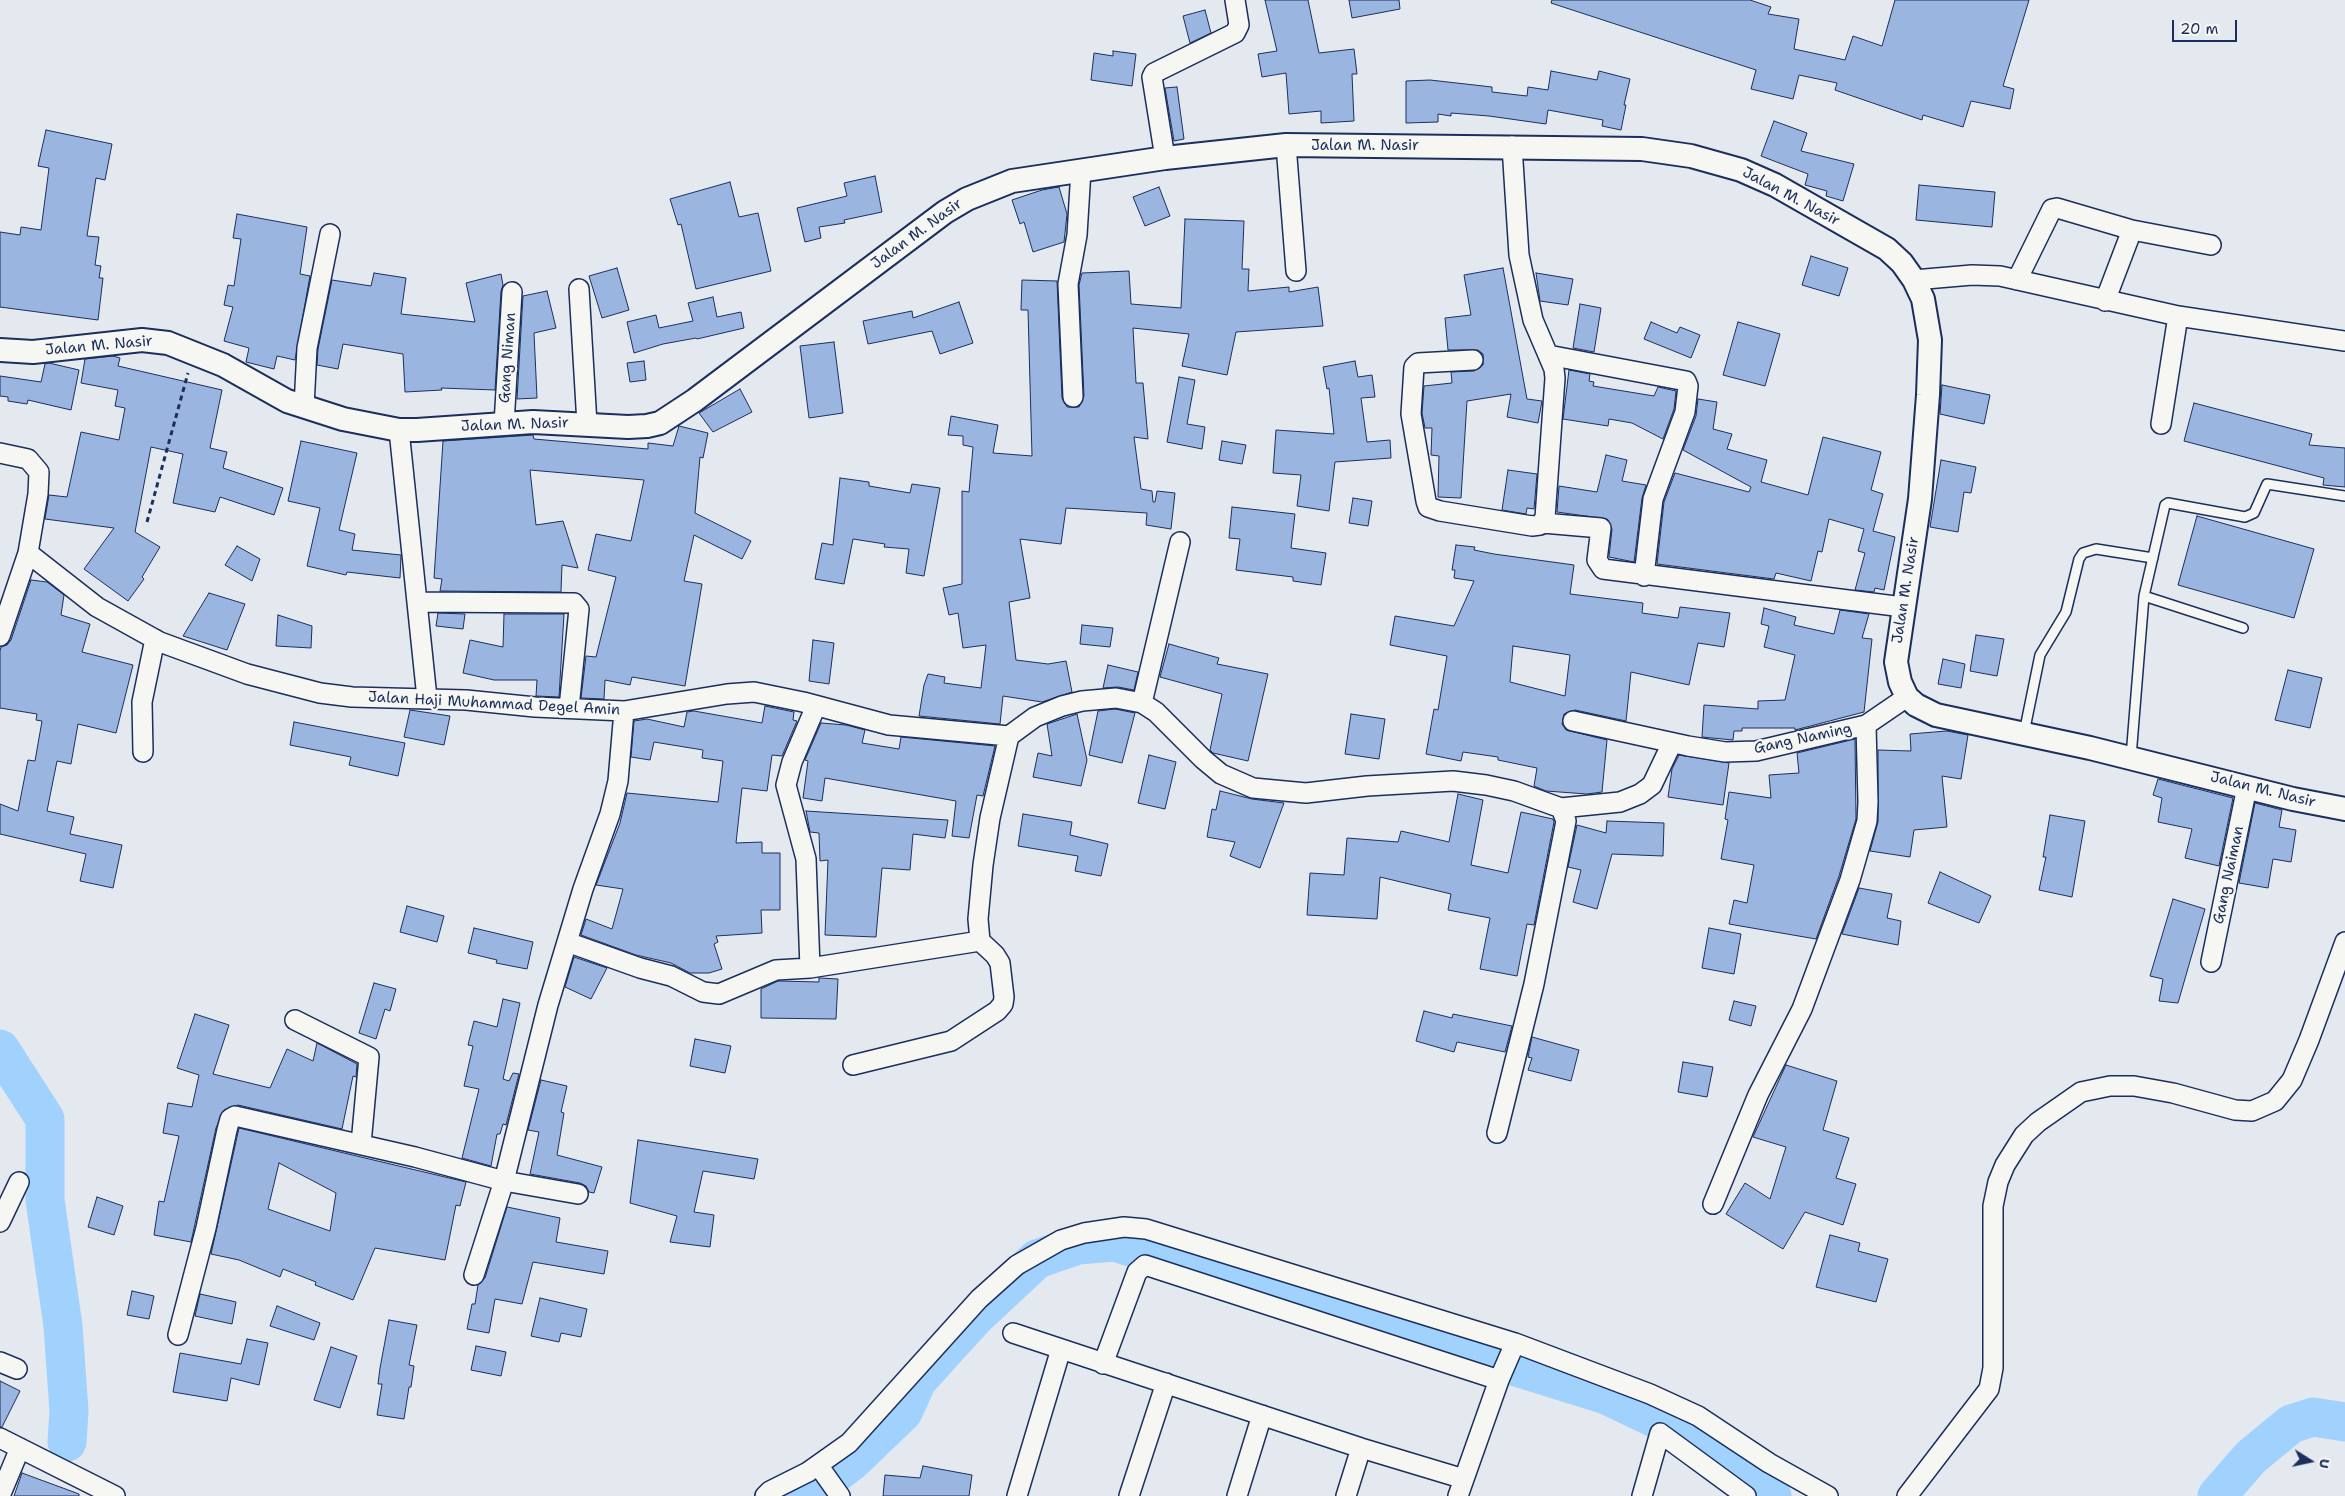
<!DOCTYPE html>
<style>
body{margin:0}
#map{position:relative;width:2345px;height:1496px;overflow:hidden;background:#e4e9ef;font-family:"Shantell Sans",sans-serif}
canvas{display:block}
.north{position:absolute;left:2285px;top:1436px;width:50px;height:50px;-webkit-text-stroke:4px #f6f6f2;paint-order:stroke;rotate:100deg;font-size:14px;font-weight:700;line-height:20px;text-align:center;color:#1b2f5e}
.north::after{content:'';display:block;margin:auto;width:18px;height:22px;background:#1b2f5e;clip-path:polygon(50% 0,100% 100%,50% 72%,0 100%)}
.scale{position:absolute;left:2172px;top:20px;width:65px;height:22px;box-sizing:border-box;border:2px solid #1b2f5e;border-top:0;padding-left:6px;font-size:15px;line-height:18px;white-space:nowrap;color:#1b2f5e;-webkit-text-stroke:4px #f6f6f2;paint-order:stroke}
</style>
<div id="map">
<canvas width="2345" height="1496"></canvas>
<div class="north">U</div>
<div class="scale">20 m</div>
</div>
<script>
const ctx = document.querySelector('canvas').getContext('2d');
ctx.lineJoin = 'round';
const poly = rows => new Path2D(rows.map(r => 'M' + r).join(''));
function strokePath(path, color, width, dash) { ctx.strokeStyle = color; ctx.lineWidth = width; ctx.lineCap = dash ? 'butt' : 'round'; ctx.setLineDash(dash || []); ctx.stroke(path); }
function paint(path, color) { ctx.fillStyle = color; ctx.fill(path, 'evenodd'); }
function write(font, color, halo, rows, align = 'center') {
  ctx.font = font + ' "Shantell Sans",sans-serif'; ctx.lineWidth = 4.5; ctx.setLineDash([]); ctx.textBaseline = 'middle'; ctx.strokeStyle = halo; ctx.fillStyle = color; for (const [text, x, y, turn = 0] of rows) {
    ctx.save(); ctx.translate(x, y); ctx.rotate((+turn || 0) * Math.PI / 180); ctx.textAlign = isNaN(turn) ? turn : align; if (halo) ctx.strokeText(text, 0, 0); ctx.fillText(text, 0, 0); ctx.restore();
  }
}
const river = poly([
 [0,1049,45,1119,45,1200,63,1326,69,1411,67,1442],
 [805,1496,852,1461,903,1412,917,1381,942,1353,975,1317,1037,1259,1078,1245,1114,1242,1606,1395,1671,1426,1772,1496],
 [2217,1496,2251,1457,2291,1424,2313,1417,2345,1422]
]);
const building = poly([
 [1265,0,1308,0,1319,53,1354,49,1357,74,1352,74,1354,121,1321,123,1321,111,1289,114,1286,73,1262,77,1258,54,1277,51,1265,0],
 [1349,0,1399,0,1400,9,1352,18,1349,0],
 [1552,0,1750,0,1771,7,1768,14,1799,19,1794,49,1845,60,1853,36,1882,46,1895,0,2029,0,2003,86,2014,89,2010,109,1971,101,1963,127,1923,115,1922,120,1835,90,1837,83,1799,75,1793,99,1751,89,1756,70,1551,3,1552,0],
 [1205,10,1211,33,1190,43,1183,16,1205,10],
 [1113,51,1136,54,1132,86,1091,80,1094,53,1113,56,1113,51],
 [1551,71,1597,80,1599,71,1630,79,1624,105,1626,105,1621,130,1602,126,1603,120,1548,110,1546,124,1489,116,1451,113,1451,116,1438,114,1438,122,1406,123,1406,81,1430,80,1492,87,1492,92,1527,96,1528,87,1548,90,1551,71],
 [1177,87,1184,139,1174,141,1165,88,1177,87],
 [1774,121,1807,133,1801,151,1854,164,1843,201,1826,196,1827,191,1805,185,1808,174,1761,156,1774,121],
 [46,130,112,144,105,180,96,178,87,236,99,237,95,265,101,266,99,278,103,278,98,320,0,307,0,232,20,235,21,227,41,230,49,168,38,166,46,130],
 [875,176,882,212,844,220,845,223,819,227,821,238,805,242,797,208,847,196,844,183,875,176],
 [730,182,739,217,758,213,771,271,696,289,681,224,678,225,670,199,730,182],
 [1919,185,1995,192,1992,227,1916,220,1919,185],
 [1059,187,1067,214,1064,242,1033,252,1024,222,1020,224,1012,200,1042,190,1059,187],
 [1159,187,1170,216,1145,226,1133,197,1159,187],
 [237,214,307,227,300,274,310,276,295,360,277,356,274,369,246,362,249,348,224,341,233,307,224,305,228,285,234,286,241,239,233,238,237,214],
 [1185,219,1244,221,1242,269,1249,269,1248,291,1289,287,1289,292,1318,287,1323,326,1236,332,1227,375,1182,366,1189,334,1133,328,1136,383,1143,383,1148,439,1134,437,1141,489,1152,491,1153,502,1155,502,1157,491,1175,493,1171,529,1146,525,1147,513,1066,508,1061,544,1020,539,1030,598,1009,602,1016,660,1048,664,1066,661,1072,692,1042,702,1003,696,1000,724,919,716,924,685,928,674,945,677,944,683,981,688,986,645,963,648,958,613,949,615,943,588,962,584,962,491,969,492,973,447,963,445,963,436,948,435,951,416,998,425,993,453,1032,456,1028,310,1021,310,1022,280,1057,281,1062,398,1067,407,1079,407,1084,396,1079,285,1082,273,1129,271,1131,304,1181,308,1185,219],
 [1811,256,1848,268,1839,296,1802,285,1811,256],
 [617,268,629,310,602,318,589,276,617,268],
 [1503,268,1527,399,1542,401,1538,423,1507,417,1511,394,1467,401,1461,498,1438,497,1439,456,1431,455,1432,428,1425,428,1422,413,1424,386,1452,383,1451,372,1474,371,1483,365,1483,354,1478,350,1448,350,1445,318,1471,315,1464,275,1503,268],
 [374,273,406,278,401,314,475,322,466,283,501,274,503,285,501,291,495,390,441,388,442,390,405,392,403,354,343,344,338,369,317,365,318,349,332,280,371,286,374,273],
 [1536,273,1573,279,1568,305,1540,301,1536,273],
 [547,291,556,328,534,333,537,398,517,399,523,296,547,291],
 [713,297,717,317,741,312,744,328,697,339,696,338,663,344,634,353,627,322,656,315,659,328,693,321,688,303,713,297],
 [959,302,973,343,940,354,932,331,868,344,863,321,912,311,913,318,959,302],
 [1580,304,1601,308,1594,352,1573,348,1580,304],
 [1651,322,1677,333,1680,327,1700,335,1691,358,1644,339,1651,322],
 [1738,322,1780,334,1765,386,1723,375,1738,322],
 [834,342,843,413,809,418,800,346,834,342],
 [113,356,120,358,118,366,222,390,210,448,227,452,223,468,283,488,274,515,220,497,215,512,173,503,183,454,151,447,135,532,160,547,142,577,144,579,128,601,84,569,114,528,45,519,49,495,67,497,81,432,119,440,125,408,115,406,118,390,81,383,85,359,113,356],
 [644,361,646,380,630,382,627,363,644,361],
 [1355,361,1358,377,1372,375,1375,397,1361,398,1367,442,1390,440,1391,458,1335,462,1329,511,1297,506,1301,475,1273,473,1276,430,1334,434,1329,388,1327,389,1323,367,1355,361],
 [49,363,79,370,71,410,28,400,27,404,8,401,8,397,0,396,0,376,41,382,45,364,49,363],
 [1569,370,1590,374,1589,381,1594,382,1593,386,1654,396,1658,387,1676,391,1674,409,1663,439,1632,423,1609,419,1608,426,1563,419,1569,370],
 [1179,377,1195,380,1187,424,1205,427,1202,449,1167,442,1179,377],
 [1942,385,1990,395,1984,424,1940,414,1942,385],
 [740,389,752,412,713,432,699,413,740,389],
 [1698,399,1717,402,1713,429,1732,434,1727,449,1767,460,1761,482,1808,495,1823,437,1881,452,1871,490,1883,494,1873,531,1895,537,1884,590,1875,588,1874,592,1855,590,1865,553,1858,551,1864,529,1829,519,1822,552,1818,551,1811,581,1776,573,1774,579,1657,564,1664,502,1675,473,1749,492,1751,487,1683,450,1696,416,1698,399],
 [2194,403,2312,434,2309,445,2345,448,2345,487,2323,485,2324,478,2184,441,2194,403],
 [679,426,708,433,703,458,700,457,695,513,751,541,742,559,694,535,684,581,702,584,685,686,632,677,630,685,605,680,604,699,581,698,586,656,596,657,616,577,588,570,596,534,631,541,644,480,530,470,536,525,563,521,578,568,562,565,561,592,440,591,442,579,434,578,443,441,533,435,534,439,648,449,648,443,673,446,679,426],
 [301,441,357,453,339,530,355,534,352,550,401,555,400,578,347,572,346,575,307,566,320,508,288,501,301,441],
 [1222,441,1246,445,1242,464,1219,460,1222,441],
 [1606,455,1627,460,1622,481,1646,485,1642,498,1634,562,1609,557,1612,529,1607,519,1557,512,1559,486,1597,492,1606,455],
 [1941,460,1976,467,1971,493,1964,492,1958,532,1930,527,1941,460],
 [1508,470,1537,474,1534,509,1527,508,1526,514,1502,510,1508,470],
 [840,478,869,482,869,486,910,493,912,484,940,488,924,576,906,573,909,549,884,547,885,544,853,539,844,584,815,579,822,543,833,545,840,478],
 [1353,498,1372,501,1368,526,1349,523,1353,498],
 [1232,507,1295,514,1291,548,1326,553,1321,585,1293,581,1293,577,1236,570,1240,539,1229,538,1232,507],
 [2197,516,2314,549,2294,618,2178,585,2197,516],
 [1456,545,1475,547,1474,550,1494,554,1574,565,1570,594,1643,603,1642,613,1678,618,1680,607,1730,613,1724,647,1698,643,1689,685,1631,672,1626,721,1575,710,1564,714,1562,724,1566,730,1607,740,1602,792,1587,794,1546,791,1534,786,1537,768,1498,760,1498,757,1463,752,1461,761,1426,754,1434,709,1438,710,1447,656,1390,645,1395,616,1454,626,1474,581,1454,578,1455,570,1452,570,1456,545],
 [1513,646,1570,655,1565,696,1510,682,1513,646],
 [237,546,260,559,252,581,225,565,237,546],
 [31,580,47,582,64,595,61,615,90,624,82,652,133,665,116,733,78,724,71,764,57,761,47,811,74,817,70,834,122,845,113,888,80,881,86,854,0,834,0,804,18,811,28,760,35,761,42,721,36,720,37,714,0,708,0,651,1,647,7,645,11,640,31,580],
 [209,593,245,604,227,650,183,636,209,593],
 [1764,608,1796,617,1794,625,1834,634,1840,610,1869,614,1862,638,1872,639,1864,712,1795,730,1795,728,1742,728,1742,731,1734,731,1733,740,1702,737,1704,705,1758,709,1758,701,1785,700,1795,655,1764,647,1769,626,1761,624,1764,608],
 [438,613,465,614,463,629,436,626,438,613],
 [504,614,564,614,559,697,536,696,537,680,494,680,463,673,470,640,503,647,504,614],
 [278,615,312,626,311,648,276,646,278,615],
 [1082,625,1113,628,1110,647,1080,644,1082,625],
 [1976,635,2004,639,1997,676,1970,671,1976,635],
 [813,640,834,643,829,684,809,681,813,640],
 [1169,644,1219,658,1217,664,1268,674,1248,761,1213,753,1210,750,1222,694,1160,677,1169,644],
 [1943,659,1965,664,1961,688,1938,684,1943,659],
 [1108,665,1138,672,1134,690,1118,687,1103,688,1108,665],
 [2288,670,2322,678,2310,728,2275,720,2288,670],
 [765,706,794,712,793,720,797,721,782,756,772,755,767,791,742,788,736,843,762,842,762,853,780,853,780,910,761,910,762,933,716,936,718,942,714,944,722,969,709,973,690,973,671,963,636,955,581,935,586,919,612,929,623,889,596,885,620,823,627,793,718,802,723,761,702,758,703,750,654,742,650,760,631,757,634,721,647,719,684,727,687,712,694,711,762,723,765,706],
 [1115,709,1135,713,1122,763,1089,755,1098,711,1115,709],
 [410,710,450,716,444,745,404,737,410,710],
 [1077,714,1087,760,1081,786,1033,777,1038,753,1052,756,1047,724,1077,714],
 [1351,714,1385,719,1379,759,1345,754,1351,714],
 [294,722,405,743,398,776,349,765,351,757,290,745,294,722],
 [821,723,846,725,865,730,862,743,899,749,901,737,995,746,983,796,977,795,969,838,952,836,956,801,825,778,822,801,803,798,808,761,805,760,821,723],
 [1947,731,1968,735,1961,779,1942,776,1947,827,1914,830,1910,857,1870,851,1878,822,1878,750,1911,751,1910,734,1947,731],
 [1855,739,1856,819,1839,876,1816,939,1729,924,1734,900,1747,903,1754,865,1721,859,1728,820,1725,819,1729,792,1771,798,1769,775,1799,773,1797,753,1855,739],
 [1149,755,1176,762,1165,809,1138,803,1149,755],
 [1679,755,1729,763,1723,805,1668,797,1672,769,1679,755],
 [2158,779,2233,798,2219,866,2185,858,2192,829,2158,822,2162,798,2153,795,2158,779],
 [1220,791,1252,799,1284,803,1260,868,1230,856,1235,842,1207,837,1212,809,1216,810,1220,791],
 [1458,794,1483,800,1471,865,1508,873,1521,812,1553,819,1554,822,1534,925,1527,924,1517,976,1480,969,1490,918,1448,910,1451,894,1380,877,1377,919,1307,915,1310,873,1344,875,1347,838,1398,842,1401,831,1449,842,1458,794],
 [2255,803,2282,810,2279,827,2296,830,2291,862,2273,859,2268,888,2239,883,2255,803],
 [806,811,948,820,945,838,913,834,910,870,882,868,876,937,825,935,828,860,820,861,819,833,810,832,806,811],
 [1023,814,1072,822,1070,835,1108,844,1101,876,1075,871,1078,856,1018,846,1023,814],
 [2050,815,2085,821,2072,897,2039,890,2046,857,2043,857,2050,815],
 [1607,821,1664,823,1663,856,1612,854,1597,909,1573,902,1581,870,1568,867,1577,825,1606,833,1607,821],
 [1940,872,1991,896,1979,923,1928,903,1940,872],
 [1859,888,1892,894,1887,918,1901,921,1898,945,1842,934,1859,888],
 [2173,899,2205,909,2178,1003,2159,1001,2163,979,2150,976,2173,899],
 [407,906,444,916,437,942,400,932,407,906],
 [474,928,533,942,527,969,496,963,497,960,468,953,474,928],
 [1709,928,1741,934,1734,974,1702,968,1709,928],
 [574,957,607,968,591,999,565,987,574,957],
 [819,978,838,979,836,1019,761,1018,761,989,778,981,819,982,819,978],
 [374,983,396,989,390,1011,385,1009,376,1039,359,1033,374,983],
 [503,999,520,1003,503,1079,509,1081,513,1073,519,1074,506,1125,503,1124,500,1134,497,1134,491,1166,462,1158,479,1089,464,1086,473,1046,468,1045,474,1021,497,1027,503,999],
 [1734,1001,1756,1006,1751,1026,1729,1020,1734,1001],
 [1424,1011,1452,1018,1453,1014,1512,1026,1505,1052,1457,1042,1454,1052,1416,1041,1424,1011],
 [195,1014,229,1025,213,1074,270,1088,287,1049,313,1061,317,1043,357,1064,356,1077,353,1076,342,1129,238,1105,224,1110,216,1128,191,1242,154,1235,159,1201,164,1202,179,1136,163,1133,168,1103,192,1107,199,1075,177,1068,195,1014],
 [1532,1037,1579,1050,1571,1081,1528,1070,1532,1058,1528,1057,1532,1037],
 [695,1039,731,1046,725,1073,690,1066,695,1039],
 [1683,1062,1713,1067,1707,1097,1678,1092,1683,1062],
 [1786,1065,1837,1081,1823,1130,1849,1138,1836,1178,1856,1184,1843,1225,1805,1212,1783,1249,1726,1214,1745,1183,1770,1199,1786,1147,1753,1137,1786,1065],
 [541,1080,567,1086,561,1112,564,1113,557,1155,602,1167,594,1193,589,1192,586,1186,580,1183,530,1174,539,1132,528,1130,541,1080],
 [239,1128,466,1182,460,1206,456,1205,445,1260,375,1248,353,1300,315,1285,316,1282,283,1269,280,1277,239,1260,211,1254,239,1128],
 [279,1163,336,1193,330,1231,268,1209,279,1163],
 [638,1140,758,1159,754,1179,703,1171,694,1212,714,1215,710,1247,670,1242,677,1216,630,1203,638,1140],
 [97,1197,123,1206,114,1235,88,1227,97,1197],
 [507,1207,560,1218,556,1242,608,1251,604,1274,533,1262,522,1304,495,1299,489,1333,467,1329,472,1304,475,1304,478,1285,485,1278,507,1207],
 [1830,1235,1860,1243,1858,1251,1888,1259,1876,1302,1816,1287,1830,1235],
 [132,1291,154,1296,149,1319,127,1315,132,1291],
 [200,1294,236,1302,232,1324,195,1316,200,1294],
 [540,1298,587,1309,581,1337,561,1333,559,1342,531,1336,540,1298],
 [277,1306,320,1323,314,1340,270,1326,277,1306],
 [389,1320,417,1325,409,1365,414,1366,411,1387,409,1387,404,1419,377,1415,382,1384,378,1384,380,1368,389,1320],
 [247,1339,268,1343,259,1385,231,1378,227,1401,173,1392,180,1353,241,1364,247,1339],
 [476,1346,506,1352,501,1376,471,1370,476,1346],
 [331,1347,357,1356,340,1408,314,1400,331,1347],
 [0,1381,20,1391,2,1427,0,1427,0,1381],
 [923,1466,972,1475,969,1496,883,1496,885,1475,920,1478,923,1466],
 [22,1473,79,1494,79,1496,14,1496,22,1473]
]);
const path = poly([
 [147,522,188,373]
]);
const service = poly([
 [2144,596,2165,505,2168,503,2245,517,2254,513,2267,484,2345,496],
 [2024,733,2040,655,2066,612,2079,559,2083,553,2096,549,2153,558],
 [2131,757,2144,596,2243,628]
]);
const minor = poly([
 [1286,145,1296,271],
 [1165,158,1152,77,1154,73,1235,33,1239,25,1235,0],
 [1914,280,1972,275,2000,276,2178,316,2345,341],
 [2017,280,2052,209,2057,208,2132,230],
 [579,289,587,424],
 [2105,301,2132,230,2211,245],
 [1548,355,1686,381,1688,386,1685,412,1653,499,1644,576],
 [1473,360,1418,363,1414,367,1411,414,1426,501,1428,507,1440,511,1532,526,1540,525,1545,518,1555,378,1554,369,1533,320,1519,255,1512,146],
 [1073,397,1068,284,1077,235,1081,170],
 [304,407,307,348,330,234],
 [504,424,512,292],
 [2161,424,2178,316],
 [399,430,427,698],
 [0,453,28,459,39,472,38,494,28,553,97,607,160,642,247,674,320,693,352,697,466,700,535,707,624,711,727,694,754,692,803,702,889,725,1009,736,1035,717,1062,706,1082,701,1116,698,1142,703,1156,712,1203,759,1221,774,1253,788,1306,793,1367,786,1453,781,1486,785,1514,791,1561,808,1620,802,1640,794,1652,785,1672,743],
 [1543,523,1601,528,1597,560,1603,569,1903,607],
 [417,602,574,603,579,609,569,708],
 [0,636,28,553],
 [1142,703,1180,542],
 [1573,721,1688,746,1725,752,1756,751,1866,725,1907,697],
 [143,752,142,702,155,639],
 [567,942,640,968,671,976,703,992,719,994,776,970,810,968,980,941],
 [2211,962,2247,787],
 [810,968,806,859,786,785,792,762,816,706],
 [295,1020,369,1057,361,1144],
 [853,1065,951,1041,997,1011,1003,1004,1004,997,1000,963,995,955,980,941,978,919,983,865,990,818,1009,736],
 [1497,1133,1534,984,1566,821,1561,808],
 [1713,1204,1758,1095,1802,1009,1850,880,1867,821,1868,802,1866,725],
 [0,1222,19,1182],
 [474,1275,504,1181,548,1005,583,889,610,814,618,781,624,711],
 [1013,1333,1361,1448,1464,1479],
 [178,1335,206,1228,227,1130,230,1119,235,1116,415,1157,504,1181,578,1194],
 [0,1362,17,1369],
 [1103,1364,1137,1272,1145,1265,1499,1380],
 [0,1438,115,1496],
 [818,1465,840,1496],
 [0,1496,20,1448],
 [765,1496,770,1491,808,1472,849,1443,979,1299,1017,1265,1061,1240,1084,1233,1124,1227,1146,1229,1515,1343,1650,1394,1698,1416,1769,1463,1828,1496],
 [1017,1496,1061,1349],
 [1129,1496,1166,1383],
 [1237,1496,1262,1415],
 [1346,1496,1361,1448],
 [1458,1496,1499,1380,1515,1343],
 [1642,1496,1660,1433,1746,1496],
 [1907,1496,1989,1389,1993,1368,1993,1206,1998,1182,2005,1165,2024,1135,2038,1122,2081,1092,2110,1086,2134,1086,2173,1093,2235,1110,2252,1111,2275,1101,2292,1080,2309,1040,2345,942]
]);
const tertiary = poly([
 [0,350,33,352,142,340,168,343,223,365,287,401,343,419,399,430,417,430,533,422,628,427,647,426,660,423,695,400,945,212,967,199,1012,181,1165,158,1286,145,1642,149,1691,156,1741,170,1775,185,1887,249,1902,263,1914,280,1923,299,1930,340,1928,395,1920,499,1896,662,1900,682,1907,697,1916,705,1936,715,2090,748,2293,799,2345,809]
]);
const streetNames = [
 ["Jalan M. Nasir",1365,146],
 ["Jalan M. Nasir",1791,197,28],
 ["Jalan M. Nasir",917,234,-36],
 ["Jalan M. Nasir",99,346,-5],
 ["Gang Niman",508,358,-86],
 ["Jalan M. Nasir",515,425,-2],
 ["Jalan M. Nasir",1906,590,-81],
 ["Jalan Haji Muhammad Degel Amin",494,704,3],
 ["Gang Naming",1803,739,-12],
 ["Jalan M. Nasir",2263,790,14],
 ["Gang Naiman",2229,875,-78]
];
strokePath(river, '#a1d1fd', 39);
paint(building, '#9bb5e1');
strokePath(building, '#1b2f5e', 1);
strokePath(service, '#1b2f5e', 12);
strokePath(minor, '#1b2f5e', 22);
strokePath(tertiary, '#1b2f5e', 26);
strokePath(path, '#1b2f5e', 3, [5, 4]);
strokePath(service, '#f6f6f2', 9);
strokePath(minor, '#f6f6f2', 19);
strokePath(tertiary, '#f6f6f2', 22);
write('15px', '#1b2f5e', '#f6f6f2', streetNames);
</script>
